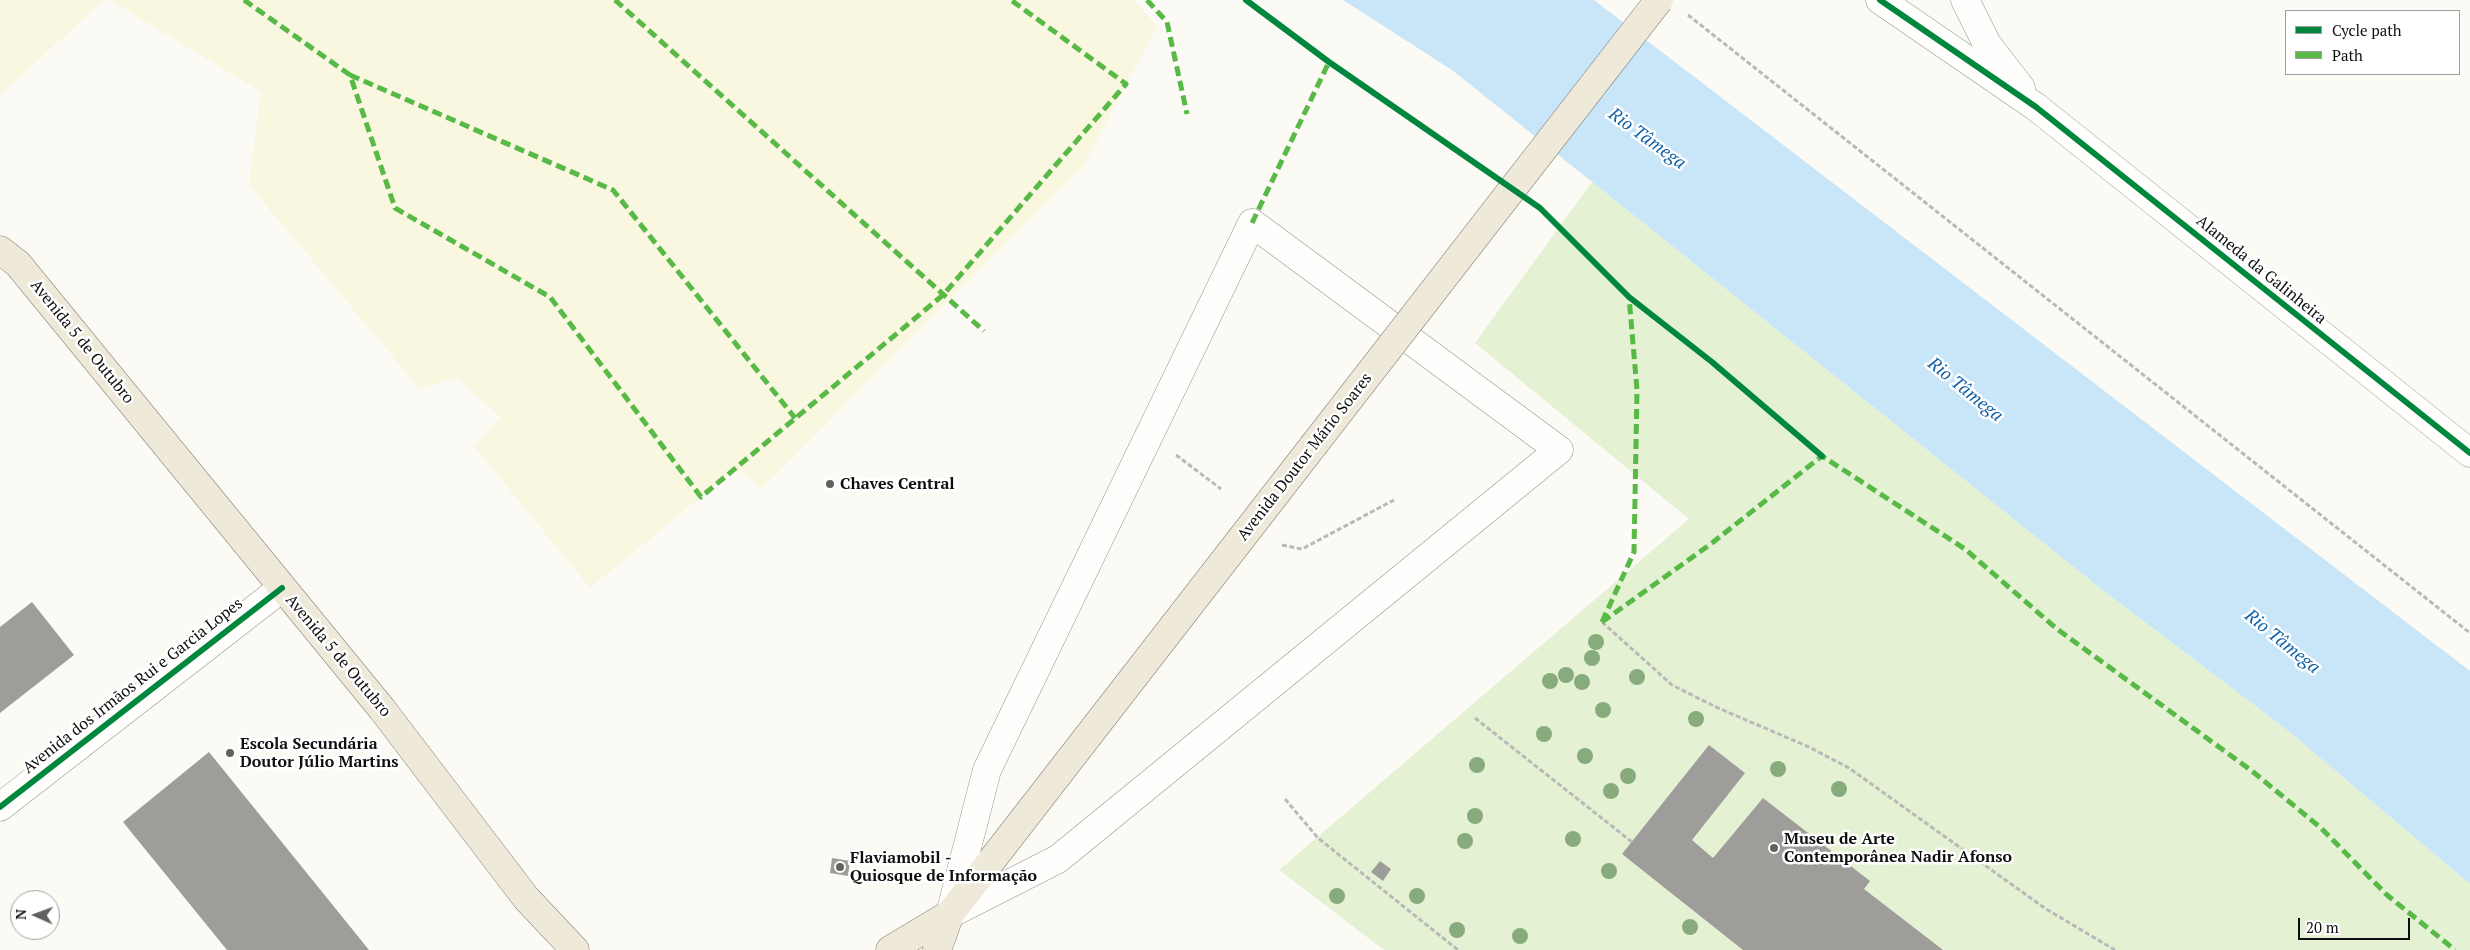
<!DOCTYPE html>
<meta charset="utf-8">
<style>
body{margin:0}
#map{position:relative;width:2470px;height:950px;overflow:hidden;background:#fcfaf4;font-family:"PT Serif",serif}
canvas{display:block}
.legend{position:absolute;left:2285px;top:10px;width:175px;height:65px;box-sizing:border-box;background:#fff;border:1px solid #9f9f9f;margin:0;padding:6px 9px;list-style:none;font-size:15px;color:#0f0f0f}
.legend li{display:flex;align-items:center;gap:10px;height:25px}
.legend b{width:25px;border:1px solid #9f9f9f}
.north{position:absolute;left:10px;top:890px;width:50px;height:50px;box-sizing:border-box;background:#fff;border:1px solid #9f9f9f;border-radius:50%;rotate:272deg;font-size:14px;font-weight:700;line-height:20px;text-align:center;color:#0f0f0f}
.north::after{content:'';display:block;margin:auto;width:18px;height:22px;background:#62615f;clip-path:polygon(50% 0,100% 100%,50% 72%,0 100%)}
.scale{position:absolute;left:2298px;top:918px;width:112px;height:22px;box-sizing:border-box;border:2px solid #0f0f0f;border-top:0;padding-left:6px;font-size:15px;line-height:18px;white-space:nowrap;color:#0f0f0f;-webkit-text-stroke:4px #fff;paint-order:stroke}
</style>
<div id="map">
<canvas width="2470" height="950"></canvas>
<ul class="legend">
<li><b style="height:6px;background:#00873e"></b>Cycle path</li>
<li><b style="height:6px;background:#58b947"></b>Path</li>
</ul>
<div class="north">N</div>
<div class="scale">20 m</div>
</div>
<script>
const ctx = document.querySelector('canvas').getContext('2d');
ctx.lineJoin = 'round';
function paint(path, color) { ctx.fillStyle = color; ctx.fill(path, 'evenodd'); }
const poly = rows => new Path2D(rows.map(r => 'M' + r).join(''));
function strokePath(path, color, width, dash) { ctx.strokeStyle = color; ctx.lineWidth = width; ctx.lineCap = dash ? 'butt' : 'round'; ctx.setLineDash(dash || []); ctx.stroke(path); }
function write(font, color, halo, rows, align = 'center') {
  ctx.font = font + ' "PT Serif",serif'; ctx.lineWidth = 5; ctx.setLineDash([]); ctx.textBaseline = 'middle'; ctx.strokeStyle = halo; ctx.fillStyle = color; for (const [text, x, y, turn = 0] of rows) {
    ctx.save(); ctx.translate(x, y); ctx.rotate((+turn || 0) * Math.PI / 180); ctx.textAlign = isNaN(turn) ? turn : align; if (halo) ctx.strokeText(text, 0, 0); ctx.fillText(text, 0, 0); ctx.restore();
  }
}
const farmland = poly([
 [0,0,104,0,0,95],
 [110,0,1133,0,1157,26,1084,165,762,488,736,468,590,588,474,446,501,417,456,378,420,389,249,185,261,92]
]);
const green = poly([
 [1592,182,2100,588,2287,730,2470,884,2470,950,1384,950,1279,870,1689,519,1475,343]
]);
const water = poly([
 [1343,0,1594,0,2470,671,2470,884,2287,730,2100,588,1452,70]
]);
const building = poly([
 [32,602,74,655,0,713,0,627],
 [1709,745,1745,773,1692,840,1713,858,1763,798,1870,881,1864,889,1943,950,1743,950,1622,854],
 [209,752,369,950,227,950,123,822],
 [832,858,850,861,848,876,830,873],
 [1380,861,1391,869,1383,881,1371,872]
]);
const path = poly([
 [1688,15,2470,633],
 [1176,455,1221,489],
 [1282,545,1302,549,1394,500],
 [1602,622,1672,685,1718,708,1809,747,1849,768,2046,909,2115,950],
 [1475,718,1632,842],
 [1285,799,1318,838,1458,950]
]);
const minor = poly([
 [1880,0,2036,107,2470,453],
 [1965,0,1987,44,2021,88],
 [1252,223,1559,450,1058,859,950,914,987,770,1252,223],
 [0,807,282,588]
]);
const major = poly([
 [0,250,18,264,382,709,526,898,575,950],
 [890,950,950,914],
 [937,950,950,914,1313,446]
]);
const majorBridge = poly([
 [1313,446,1659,0]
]);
const quiet = poly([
 [244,0,350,75,395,208,550,297,701,497,943,295,1126,84,1011,0],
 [615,0,984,331],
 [1147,0,1167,22,1187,114],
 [350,75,613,190,795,418],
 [1252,223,1329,62],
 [1602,622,1712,543,1822,456,1965,549,2057,629,2252,771,2321,828,2387,895,2455,950],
 [1602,622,1634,552,1637,390,1629,297]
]);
const cycleway = poly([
 [1246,0,1329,62,1540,208,1629,297,1712,362,1822,456],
 [1880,0,2036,107,2470,453],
 [0,807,282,588]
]);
const trees = [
 [1596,642],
 [1592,658],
 [1566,675],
 [1637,677],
 [1550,681],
 [1582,682],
 [1603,710],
 [1696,719],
 [1544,734],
 [1585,756],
 [1477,765],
 [1778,769],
 [1628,776],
 [1839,789],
 [1611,791],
 [1475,816],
 [1573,839],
 [1465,841],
 [1609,871],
 [1337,896],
 [1417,896],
 [1690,927],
 [1457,930],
 [1520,936]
];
const markers = [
 [830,484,5,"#62615f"],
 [230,753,5,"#62615f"],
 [1774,848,5,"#62615f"],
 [840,867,5,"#62615f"]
];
const streetNames = [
 ["Alameda da Galinheira",2261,270,39],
 ["Avenida 5 de Outubro",82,342,51],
 ["Avenida Doutor Mário Soares",1305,457,-52],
 ["Avenida 5 de Outubro",338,656,50],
 ["Avenida dos Irmãos Rui e Garcia Lopes",133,686,-38]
];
const poiNames = [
 ["Chaves Central",840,484],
 ["Escola Secundária",240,744],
 ["Doutor Júlio Martins",240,762],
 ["Museu de Arte",1784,839],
 ["Contemporânea Nadir Afonso",1784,857],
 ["Flaviamobil -",850,858],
 ["Quiosque de Informação",850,876]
];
const waterNames = [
 ["Rio Tâmega",1647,139,36],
 ["Rio Tâmega",1965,390,39],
 ["Rio Tâmega",2282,642,39]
];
paint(farmland, '#f9f7e0');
paint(green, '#e4f2d3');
paint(water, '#c8e6f8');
paint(building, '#9f9d99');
strokePath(minor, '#969592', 29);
strokePath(major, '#83827f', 29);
strokePath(path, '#b9b9b8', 3, [5, 2.5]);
strokePath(minor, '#fffefd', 28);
strokePath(major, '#eee9d9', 28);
strokePath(majorBridge, '#83827f', 29, []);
strokePath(majorBridge, '#eee9d9', 28);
strokePath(quiet, '#58b947', 5, [10, 5]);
strokePath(cycleway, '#00873e', 6);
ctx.fillStyle = '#88ab7d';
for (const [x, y] of trees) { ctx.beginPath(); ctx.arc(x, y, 8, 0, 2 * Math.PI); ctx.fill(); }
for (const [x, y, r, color] of markers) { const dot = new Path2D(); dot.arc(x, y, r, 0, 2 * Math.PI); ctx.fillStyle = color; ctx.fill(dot); strokePath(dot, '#fff', 2); }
write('16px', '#0f0f0f', '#fff', streetNames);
write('bold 16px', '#0f0f0f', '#fff', poiNames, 'left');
write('italic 18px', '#1162a7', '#fff', waterNames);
</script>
